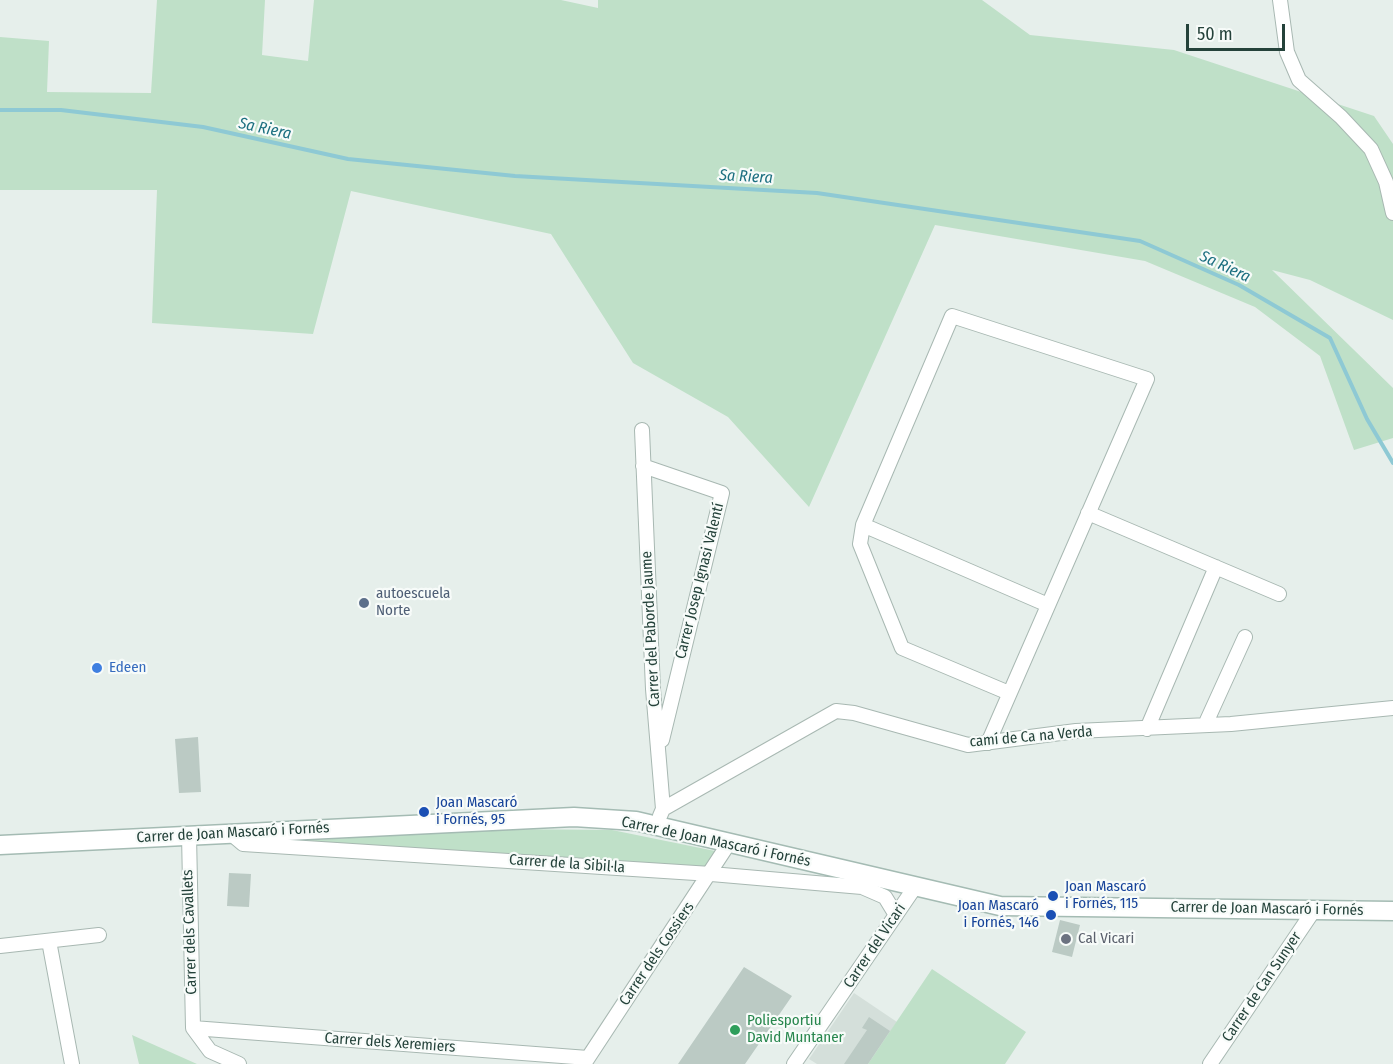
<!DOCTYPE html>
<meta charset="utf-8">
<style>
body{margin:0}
#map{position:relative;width:1393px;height:1064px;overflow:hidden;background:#e6efeb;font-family:"Fira Sans Condensed",sans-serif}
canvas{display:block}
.scale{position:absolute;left:1186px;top:24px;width:99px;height:27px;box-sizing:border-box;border:3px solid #24423a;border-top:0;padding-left:8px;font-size:18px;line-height:21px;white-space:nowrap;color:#24423a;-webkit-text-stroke:4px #f7fbf9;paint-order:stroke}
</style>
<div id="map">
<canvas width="1393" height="1064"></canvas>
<div class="scale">50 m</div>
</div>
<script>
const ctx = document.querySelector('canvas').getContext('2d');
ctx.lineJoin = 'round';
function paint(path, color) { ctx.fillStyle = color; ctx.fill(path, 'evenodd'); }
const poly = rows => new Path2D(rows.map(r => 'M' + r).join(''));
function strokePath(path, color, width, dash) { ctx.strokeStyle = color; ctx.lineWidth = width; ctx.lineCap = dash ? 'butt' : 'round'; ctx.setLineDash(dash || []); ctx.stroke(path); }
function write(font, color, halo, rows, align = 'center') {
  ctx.font = font + ' "Fira Sans Condensed",sans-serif'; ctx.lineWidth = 4.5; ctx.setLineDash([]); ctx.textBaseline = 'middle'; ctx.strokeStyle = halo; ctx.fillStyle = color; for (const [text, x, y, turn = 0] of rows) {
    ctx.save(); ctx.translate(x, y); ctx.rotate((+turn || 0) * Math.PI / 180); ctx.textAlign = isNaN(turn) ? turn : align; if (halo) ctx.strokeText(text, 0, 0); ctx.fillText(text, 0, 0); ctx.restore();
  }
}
const built = poly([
 [854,993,897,1022,868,1064,817,1064,809,1059]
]);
const green = poly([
 [157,0,265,0,262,55,308,61,314,0,561,0,598,8,598,0,982,0,1030,35,1174,50,1374,116,1393,144,1393,320,1310,280,1272,270,1393,388,1393,438,1354,450,1320,356,1255,307,1145,261,935,225,809,507,728,417,633,363,551,234,351,191,313,334,152,323,157,190,0,190,0,37,49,41,47,92,151,93],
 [496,829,612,830,720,852,708,870,283,842],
 [932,969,1026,1032,1005,1064,868,1064],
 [132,1035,197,1064,139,1064]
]);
const stream = poly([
 [0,110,61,110,203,127,348,159,515,176,817,193,1140,241,1239,285,1330,338,1367,419,1393,463]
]);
const building = poly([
 [198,737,201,792,179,793,175,739],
 [229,873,251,874,249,907,227,906],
 [1060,920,1080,925,1072,957,1052,952],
 [744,967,792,996,745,1064,678,1064],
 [869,1017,890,1031,868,1064,844,1064,867,1030,862,1028]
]);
const street = poly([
 [1280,0,1287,52,1299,80,1341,117,1371,149,1386,182,1393,213],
 [642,430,653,689,663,809,660,816],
 [643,466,722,493,662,740],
 [1088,513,1279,594],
 [863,525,1048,605],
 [1205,725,1245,637],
 [1147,729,1216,567],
 [988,743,1147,379,952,316,863,525,860,544,902,648,1009,693],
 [663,809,836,711,854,713,968,745,1076,731,1231,724,1393,708],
 [230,833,243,844,711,874,862,887,885,897,896,915],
 [189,835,193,1028],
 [49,941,72,1064],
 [0,946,99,935],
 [193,1028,588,1058],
 [193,1028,210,1051,239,1064],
 [584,1064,729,843],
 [794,1064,915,887],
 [1210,1064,1314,910]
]);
const secondary = poly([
 [0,845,574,817,636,821,1000,906,1393,911]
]);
const markers = [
 [364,603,6,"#5c6f8a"],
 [97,668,6,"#3f7fe0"],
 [424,812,6,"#1a4fb4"],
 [1053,896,6,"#1a4fb4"],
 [1051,915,6,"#1a4fb4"],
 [1066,939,6,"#6b7280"],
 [735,1030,6,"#2e9e5b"]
];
const streetNames = [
 ["Carrer Josep Ignasi Valentí",700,581,-76],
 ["Carrer del Paborde Jaume",651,629,-93],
 ["camí de Ca na Verda",1031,737,-5],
 ["Carrer de Joan Mascaró i Fornés",233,833,-3],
 ["Carrer de Joan Mascaró i Fornés",716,842,12],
 ["Carrer de la Sibil·la",567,864,4],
 ["Carrer de Joan Mascaró i Fornés",1267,909,1],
 ["Carrer dels Cavallets",190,932,-92],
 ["Carrer del Vicari",875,946,-56],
 ["Carrer dels Cossiers",657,954,-56],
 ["Carrer de Can Sunyer",1262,987,-56],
 ["Carrer dels Xeremiers",390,1043,4]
];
const serviceNames = [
 ["autoescuela",376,594],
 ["Norte",376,611]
];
const shopNames = [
 ["Edeen",109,668]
];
const transitNames = [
 ["Joan Mascaró",436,803],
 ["i Fornés, 95",436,820],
 ["Joan Mascaró",1065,887],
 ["i Fornés, 115",1065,904],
 ["Joan Mascaró",1039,906,"right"],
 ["i Fornés, 146",1039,923,"right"]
];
const worshipNames = [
 ["Cal Vicari",1078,939]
];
const leisureNames = [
 ["Poliesportiu",747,1021],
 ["David Muntaner",747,1038]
];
const waterNames = [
 ["Sa Riera",265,129,12],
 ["Sa Riera",746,177,3],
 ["Sa Riera",1225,267,25]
];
paint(built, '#d4dfda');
paint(green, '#bfe0c8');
strokePath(stream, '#8ec9d4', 4);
paint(building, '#bbcac4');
strokePath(street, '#a8b8b2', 16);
strokePath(secondary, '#a4bbb3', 21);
strokePath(street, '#fff', 14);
strokePath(secondary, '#fff', 18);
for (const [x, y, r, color] of markers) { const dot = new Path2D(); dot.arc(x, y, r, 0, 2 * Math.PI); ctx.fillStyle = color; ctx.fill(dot); strokePath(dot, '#f7fbf9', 2); }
write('15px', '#24423a', '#f7fbf9', streetNames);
write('15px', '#4e5e75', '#f7fbf9', serviceNames, 'left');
write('15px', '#366cbe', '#f7fbf9', shopNames, 'left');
write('15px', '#164399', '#f7fbf9', transitNames, 'left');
write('15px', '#5b616d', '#f7fbf9', worshipNames, 'left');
write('15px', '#27864d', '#f7fbf9', leisureNames, 'left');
write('italic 16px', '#1c6f80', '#f7fbf9', waterNames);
</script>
